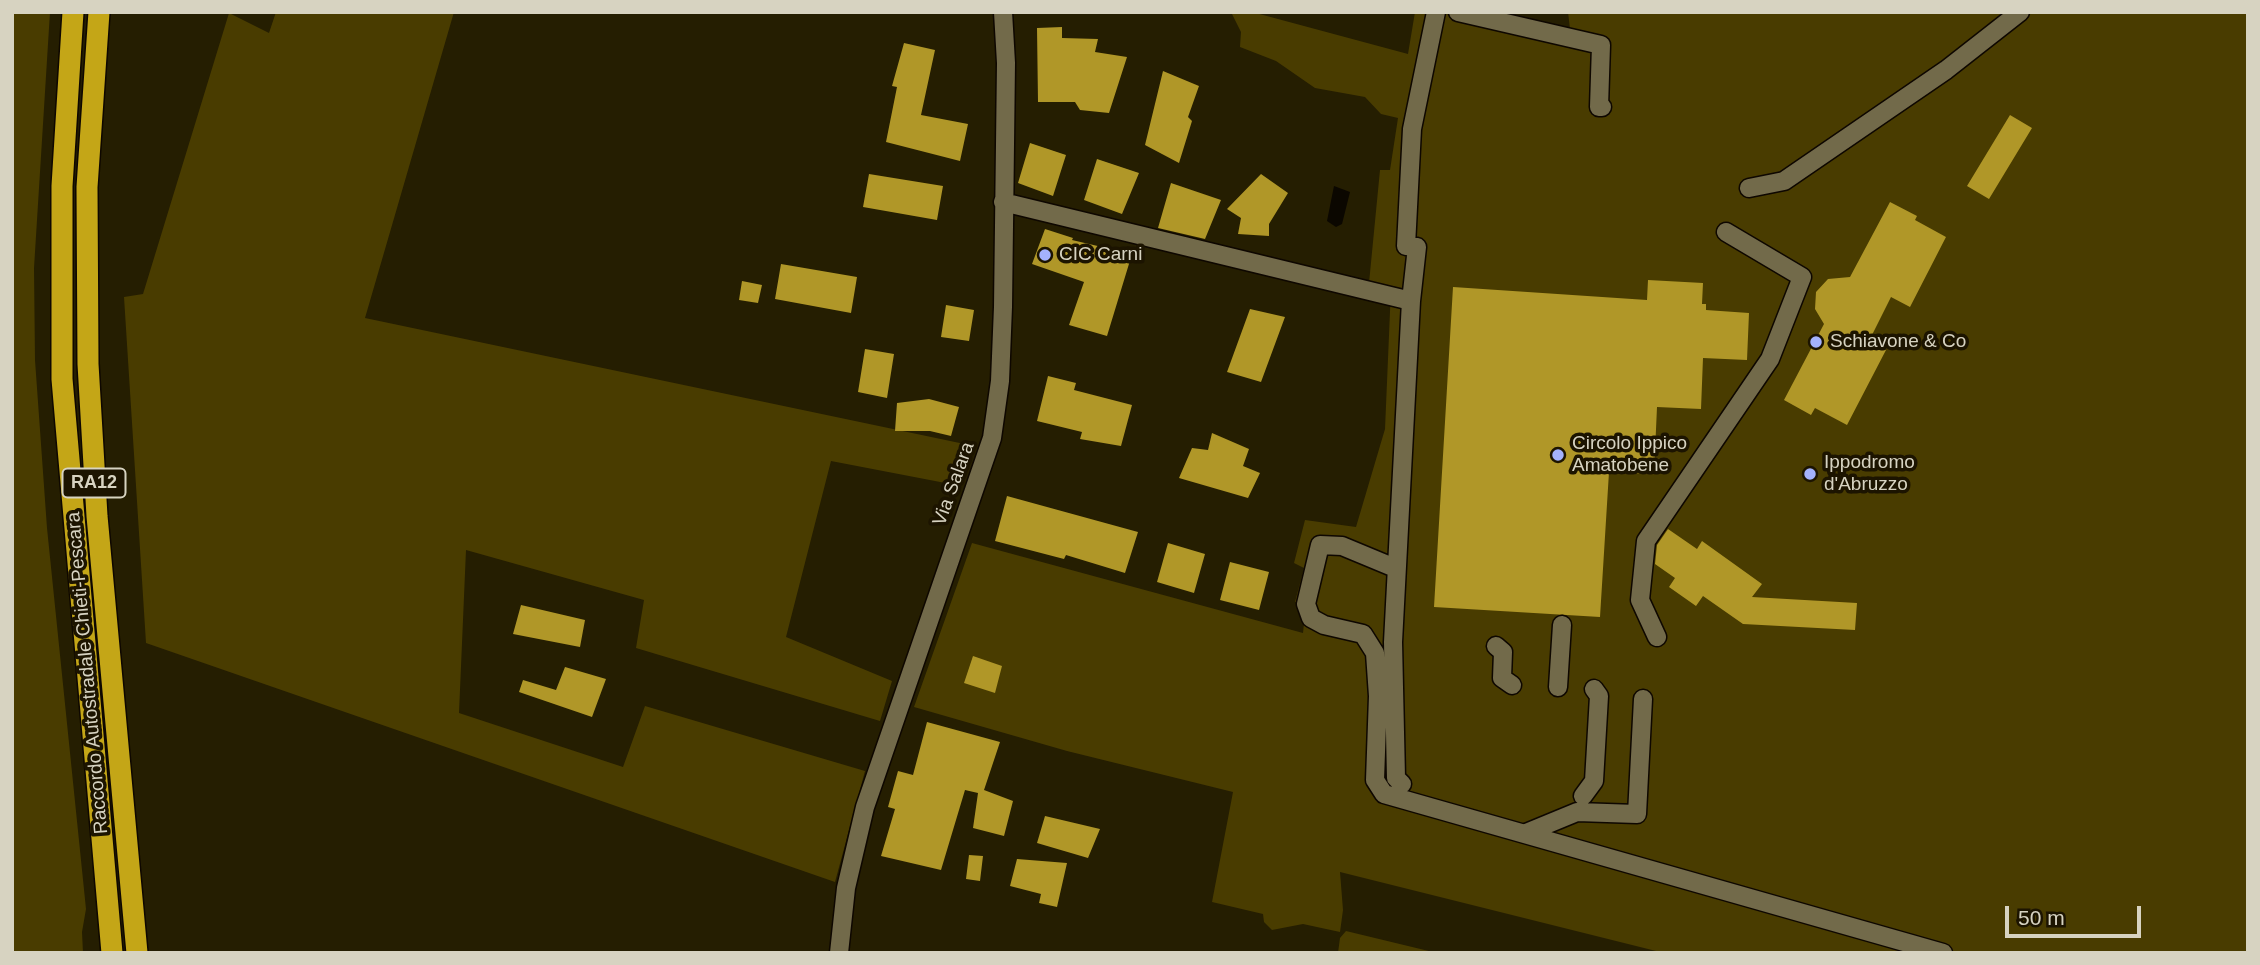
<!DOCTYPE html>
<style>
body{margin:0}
#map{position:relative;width:2260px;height:965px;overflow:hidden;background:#251e01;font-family:Arial,sans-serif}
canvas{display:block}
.frame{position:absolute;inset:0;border:14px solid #d7d3c1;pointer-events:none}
.scale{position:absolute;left:2005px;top:906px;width:136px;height:32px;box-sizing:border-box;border:4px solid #d7d3c1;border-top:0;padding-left:9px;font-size:21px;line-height:24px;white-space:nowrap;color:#d7d3c1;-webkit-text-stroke:5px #1c1400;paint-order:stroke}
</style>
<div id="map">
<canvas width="2260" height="965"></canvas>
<div class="frame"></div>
<div class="scale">50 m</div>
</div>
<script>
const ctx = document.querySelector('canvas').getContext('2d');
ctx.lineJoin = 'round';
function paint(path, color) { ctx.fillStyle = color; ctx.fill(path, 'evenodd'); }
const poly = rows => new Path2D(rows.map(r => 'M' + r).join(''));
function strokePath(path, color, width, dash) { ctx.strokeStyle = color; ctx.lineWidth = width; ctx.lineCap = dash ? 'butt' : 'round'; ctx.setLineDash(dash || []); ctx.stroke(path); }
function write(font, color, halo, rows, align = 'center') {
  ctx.font = font + ' Arial,sans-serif'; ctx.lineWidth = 7; ctx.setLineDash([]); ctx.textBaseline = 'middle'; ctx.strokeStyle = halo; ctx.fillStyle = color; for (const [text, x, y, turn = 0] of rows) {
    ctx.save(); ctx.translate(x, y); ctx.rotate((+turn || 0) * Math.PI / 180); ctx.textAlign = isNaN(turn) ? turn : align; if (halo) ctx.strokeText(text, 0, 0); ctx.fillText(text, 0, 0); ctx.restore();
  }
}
const green = poly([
 [12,12,50,12,34,268,35,360,47,528,86,909,82,932,83,953,12,953],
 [276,12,454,12,365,318,974,446,961,486,831,461,786,637,892,681,880,721,636,648,644,600,466,550,459,713,623,767,645,706,865,771,835,882,146,643,124,297,143,294,229,13,269,33],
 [1231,12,1252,12,1408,54,1415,12,1492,12,1570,29,1568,12,2248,12,2248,953,1664,953,1340,872,1343,910,1340,932,1303,924,1272,930,1264,922,1263,914,1212,902,1233,792,1067,751,914,707,972,543,1303,633,1306,604,1295,602,1304,568,1294,563,1305,520,1356,527,1385,429,1391,288,1369,283,1380,170,1390,170,1398,118,1381,114,1365,97,1315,88,1276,61,1240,47,1241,32],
 [1346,931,1437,953,1338,953,1340,938]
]);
const water = poly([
 [1334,186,1350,192,1342,224,1336,227,1327,221]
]);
const building = poly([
 [1062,27,1062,38,1098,39,1095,52,1127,57,1109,113,1080,110,1075,102,1038,102,1037,28],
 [904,43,935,50,921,115,968,124,960,161,886,142,897,87,892,86],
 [1163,71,1199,86,1188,117,1192,121,1179,163,1145,145],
 [2010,115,2032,128,1989,199,1967,186],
 [1030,143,1066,155,1053,196,1018,183],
 [1097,159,1139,173,1122,214,1084,200],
 [869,174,943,186,937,220,863,207],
 [1261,174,1288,193,1269,224,1269,236,1238,234,1241,218,1227,209],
 [1171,183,1221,200,1205,239,1158,228],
 [1890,202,1917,216,1915,220,1946,237,1910,307,1891,297,1869,341,1886,350,1847,425,1815,408,1811,415,1784,400,1824,324,1815,309,1816,292,1828,279,1850,277],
 [1045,229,1073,238,1072,240,1132,254,1107,336,1069,325,1084,282,1032,264],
 [781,264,857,277,851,313,775,299],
 [1648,280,1703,283,1702,304,1706,304,1706,310,1749,313,1747,360,1703,358,1701,409,1657,407,1654,474,1609,472,1600,617,1434,607,1453,287,1647,300],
 [742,281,762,285,758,303,739,300],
 [946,305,974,310,969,341,941,337],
 [1250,309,1285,317,1261,382,1227,372],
 [865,349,894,354,887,398,858,392],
 [1048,376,1076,383,1074,390,1132,405,1121,446,1080,439,1082,432,1037,421],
 [929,399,959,407,951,436,930,431,895,431,897,403],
 [1212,433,1249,449,1243,466,1260,473,1248,498,1179,478,1192,448,1208,450],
 [1007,496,1138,532,1125,573,1066,555,1064,559,995,541],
 [1668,529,1697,549,1702,541,1762,584,1752,597,1857,603,1855,630,1743,624,1703,596,1696,606,1669,587,1675,578,1655,564,1657,545],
 [1168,543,1205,554,1194,593,1157,582],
 [1230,562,1269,572,1259,610,1220,600],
 [521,605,585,620,580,647,513,634],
 [973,656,1002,666,995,693,964,683],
 [565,667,606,679,592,717,519,692,523,680,556,690],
 [927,722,1000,742,984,790,1013,801,1004,836,973,828,978,793,965,790,941,870,881,856,895,809,888,807,898,771,913,775],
 [1045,816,1100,829,1088,858,1037,843],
 [969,855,983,856,980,881,966,879],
 [1017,859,1067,863,1057,907,1039,903,1041,894,1010,886]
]);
const minor = poly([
 [1458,12,1601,45,1599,107,1602,107],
 [1749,188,1784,181,1946,70,2020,12],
 [1003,202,1411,301],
 [1395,568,1342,546,1320,545,1306,604,1311,618,1324,625,1363,634,1375,653,1378,696,1375,780,1384,794,1943,953],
 [1657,637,1640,600,1646,541,1770,359,1802,277,1726,232],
 [1496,646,1503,652,1502,678,1512,685],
 [1558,687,1562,625],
 [1402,784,1396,778,1393,642,1411,301,1417,247,1406,246,1412,129,1436,12],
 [1583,796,1594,781,1599,696,1594,689],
 [1526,833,1577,812,1637,814,1643,699],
 [839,953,846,888,865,807,992,438,1000,381,1003,307,1006,63,1003,12]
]);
const highway = poly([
 [73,12,62,186,62,379,112,953],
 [99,12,87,187,88,364,97,516,137,953]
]);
const markers = [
 [1045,255,7,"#a4b2fc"],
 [1816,342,7,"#a4b2fc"],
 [1558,455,7,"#a4b2fc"],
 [1810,474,7,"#a4b2fc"]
];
const shields = [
 [94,483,63]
];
const shieldNames = [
 ["RA12",94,483]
];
const poiNames = [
 ["CIC Carni",1059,255],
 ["Schiavone & Co",1830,342],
 ["Circolo Ippico",1572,444],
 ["Amatobene",1572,466],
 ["Ippodromo",1824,463],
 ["d'Abruzzo",1824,485]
];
const streetNames = [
 ["Via Salara",954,484,-70],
 ["Raccordo Autostradale Chieti-Pescara",88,673,-95]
];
paint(green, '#493c00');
paint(water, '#0b0700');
paint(building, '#b09728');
strokePath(minor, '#0e0700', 21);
strokePath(highway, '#0e0700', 24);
strokePath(minor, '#726a4a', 18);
strokePath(highway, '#c4a617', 21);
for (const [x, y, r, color] of markers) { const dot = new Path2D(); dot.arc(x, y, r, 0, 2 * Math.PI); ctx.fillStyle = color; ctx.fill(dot); strokePath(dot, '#1c1400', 2.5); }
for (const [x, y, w] of shields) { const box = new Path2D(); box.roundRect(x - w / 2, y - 14.5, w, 29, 5); ctx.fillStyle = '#1c1400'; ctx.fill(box); strokePath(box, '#d7d3c1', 2); }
write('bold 18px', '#d7d3c1', null, shieldNames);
write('19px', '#d7d3c1', '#1c1400', poiNames, 'left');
write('19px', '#d7d3c1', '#1c1400', streetNames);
</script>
